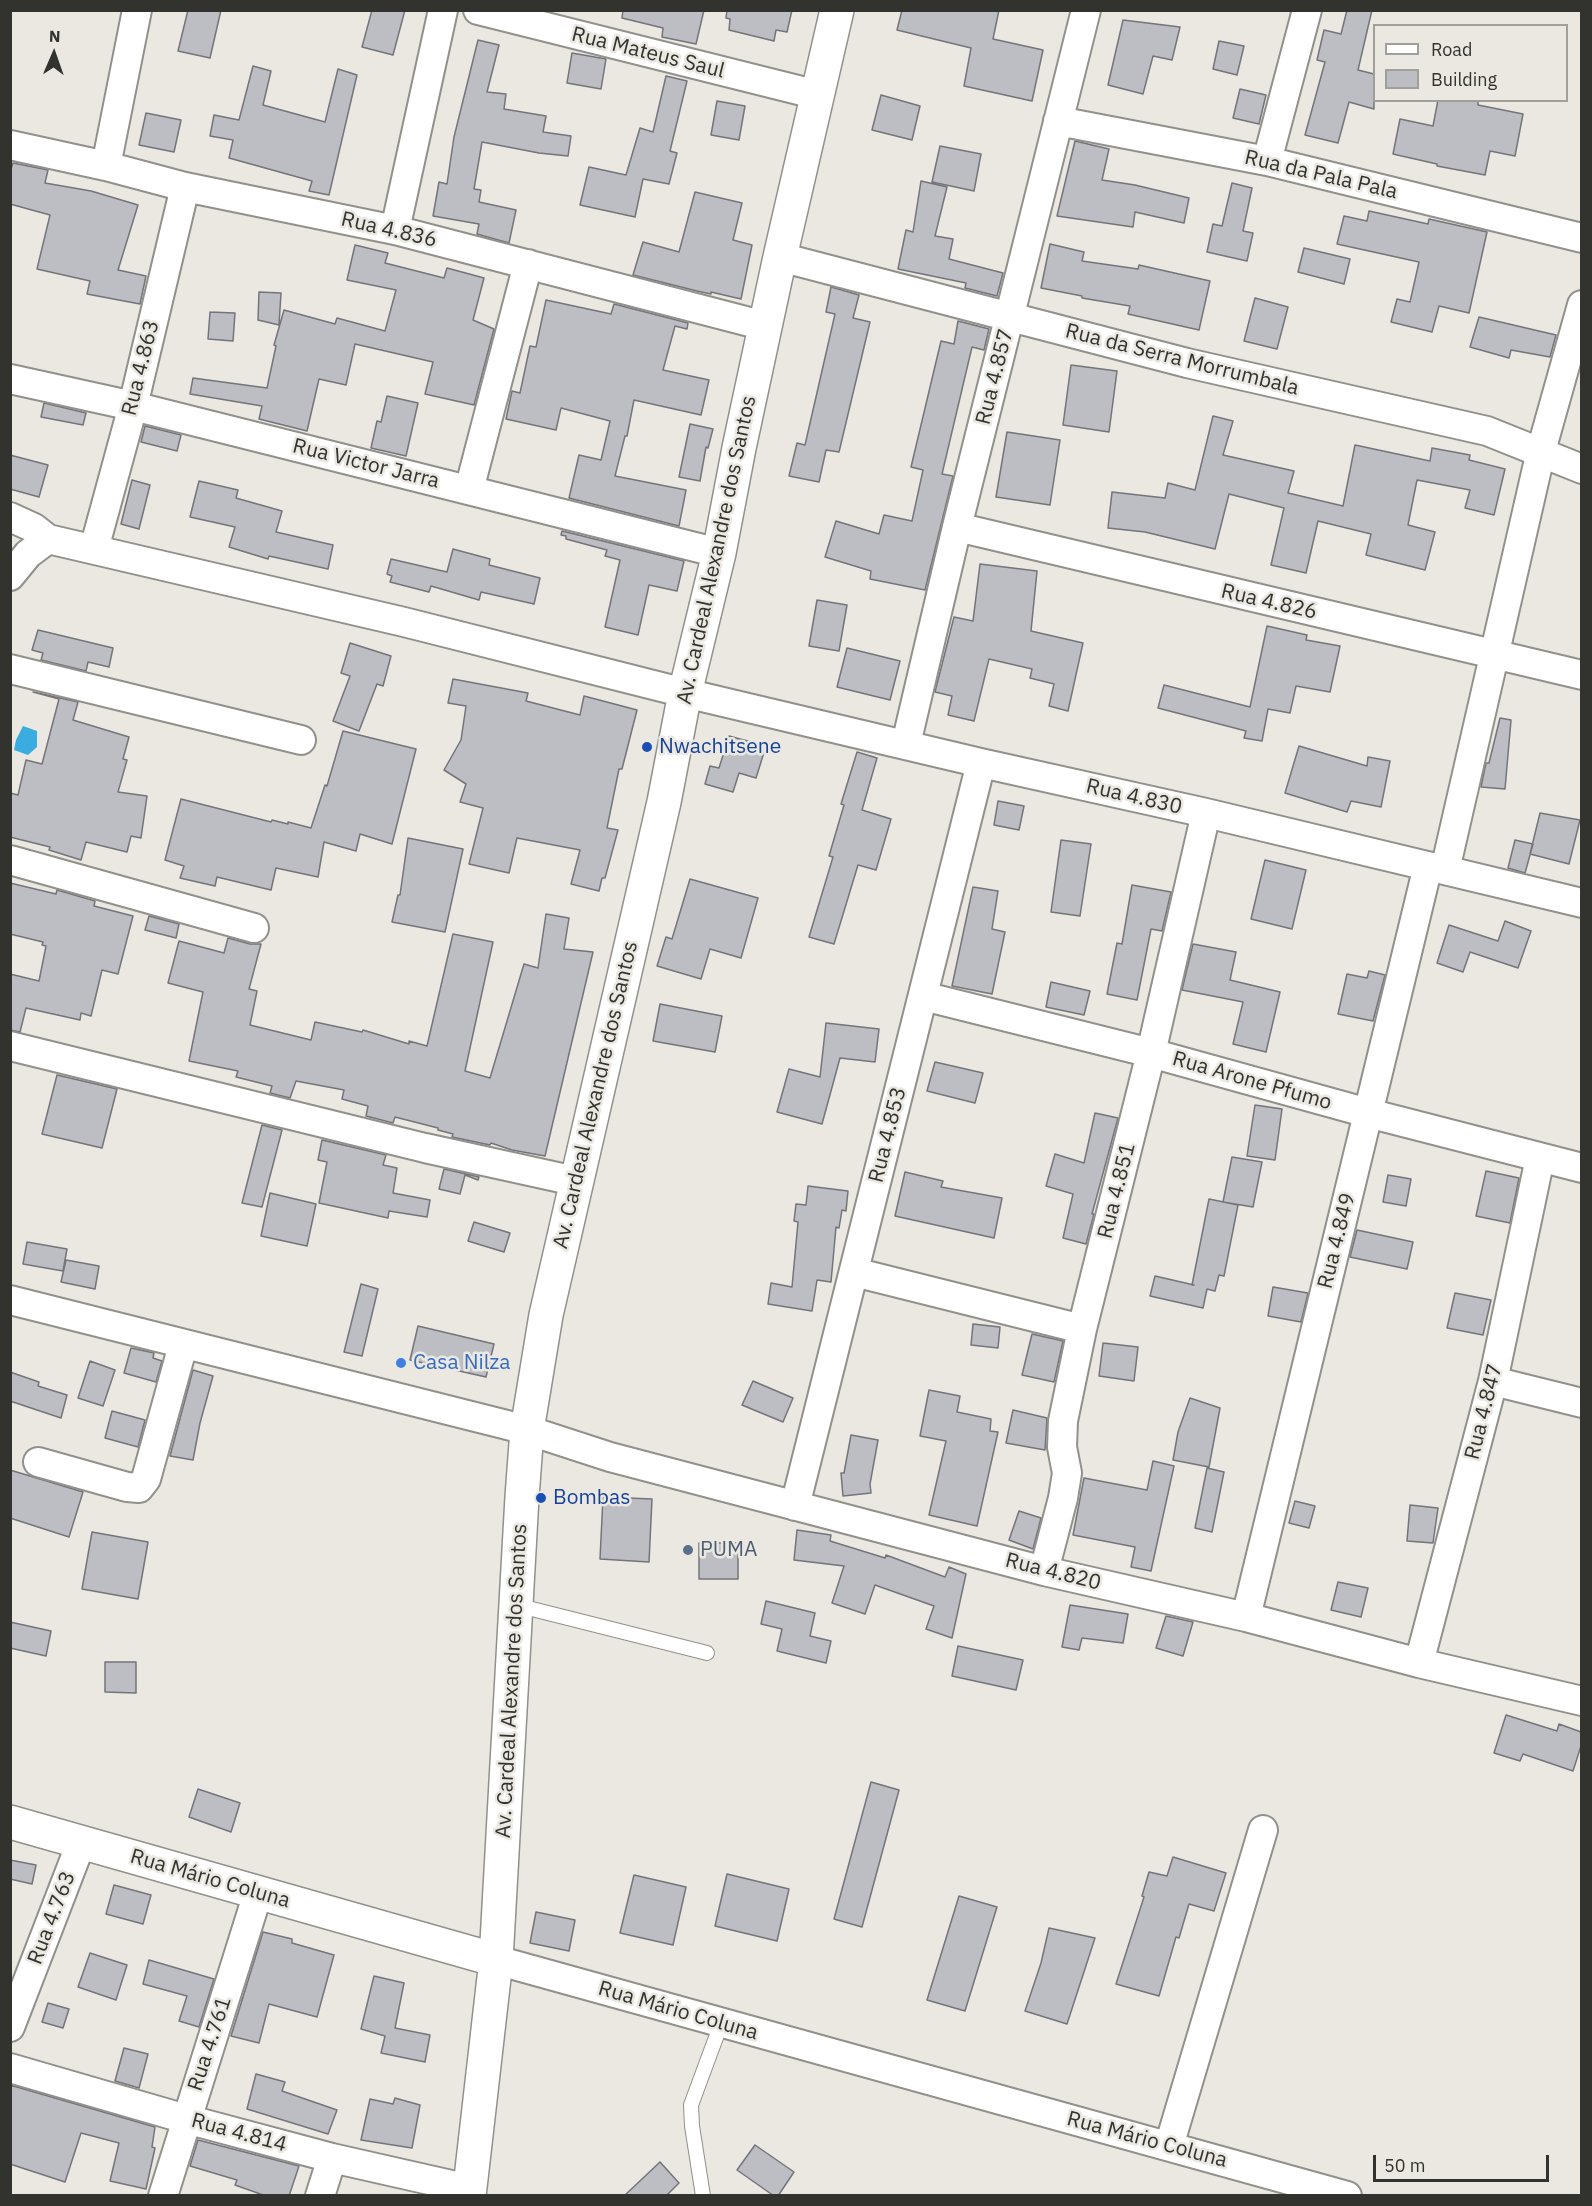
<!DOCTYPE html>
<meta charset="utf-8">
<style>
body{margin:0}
#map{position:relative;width:1592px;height:2206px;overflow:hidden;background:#eae8e1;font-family:"IBM Plex Sans",sans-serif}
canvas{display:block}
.frame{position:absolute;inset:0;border:12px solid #32322f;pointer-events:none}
.legend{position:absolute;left:1373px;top:24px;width:195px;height:78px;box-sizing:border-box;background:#eae8e1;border:2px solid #a09f9a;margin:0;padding:8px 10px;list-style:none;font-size:18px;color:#32322f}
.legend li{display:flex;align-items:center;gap:12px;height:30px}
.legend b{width:30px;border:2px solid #a09f9a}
.north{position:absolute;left:24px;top:24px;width:60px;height:60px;-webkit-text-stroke:4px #eae8e1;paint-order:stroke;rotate:2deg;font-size:16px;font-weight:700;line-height:24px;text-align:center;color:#32322f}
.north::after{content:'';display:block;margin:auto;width:21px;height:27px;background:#32322f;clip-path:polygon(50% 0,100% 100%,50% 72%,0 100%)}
.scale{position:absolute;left:1373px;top:2155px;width:176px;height:27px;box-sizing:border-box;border:3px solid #32322f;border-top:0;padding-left:8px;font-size:18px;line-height:21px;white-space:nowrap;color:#32322f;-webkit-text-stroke:4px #eae8e1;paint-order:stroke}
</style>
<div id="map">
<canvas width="1592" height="2206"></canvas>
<div class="frame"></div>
<ul class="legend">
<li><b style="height:8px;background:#fff"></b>Road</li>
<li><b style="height:16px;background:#bdbec4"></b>Building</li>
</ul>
<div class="north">N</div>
<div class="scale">50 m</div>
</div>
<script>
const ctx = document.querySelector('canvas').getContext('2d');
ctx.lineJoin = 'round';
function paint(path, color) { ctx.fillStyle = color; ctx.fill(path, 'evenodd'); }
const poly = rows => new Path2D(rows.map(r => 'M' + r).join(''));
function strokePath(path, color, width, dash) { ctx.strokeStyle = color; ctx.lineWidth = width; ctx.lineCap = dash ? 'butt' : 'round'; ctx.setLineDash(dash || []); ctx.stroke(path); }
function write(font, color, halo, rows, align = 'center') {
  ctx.font = font + ' "IBM Plex Sans",sans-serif'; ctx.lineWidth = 5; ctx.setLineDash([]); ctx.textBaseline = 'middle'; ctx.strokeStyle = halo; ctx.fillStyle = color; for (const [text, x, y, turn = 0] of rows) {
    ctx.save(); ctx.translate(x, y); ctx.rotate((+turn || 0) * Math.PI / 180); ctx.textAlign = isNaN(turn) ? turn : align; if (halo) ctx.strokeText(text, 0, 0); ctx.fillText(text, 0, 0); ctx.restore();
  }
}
const water = poly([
 [23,726,37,731,37,747,28,755,14,750,16,740]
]);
const building = poly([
 [188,10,221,10,210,58,178,51,188,10],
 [372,10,405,10,393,55,362,47,372,10],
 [623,10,704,10,696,44,662,37,663,28,622,18,623,10],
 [727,10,792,10,787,32,776,30,774,41,729,30,730,19,726,18,727,10],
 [902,10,999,10,993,39,1043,50,1032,101,964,86,971,48,897,30,902,10],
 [1347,10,1372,10,1358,70,1374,74,1374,109,1349,102,1338,143,1305,135,1325,62,1317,60,1324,30,1341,34,1347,10],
 [1123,20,1180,27,1172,60,1153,56,1143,94,1108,85,1123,20],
 [478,40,499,45,487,92,506,94,504,109,546,116,543,132,571,136,568,156,539,153,482,142,474,189,481,190,479,202,516,210,509,243,477,234,479,224,433,216,439,182,447,184,454,137,478,40],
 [1219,41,1244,46,1237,75,1213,69,1219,41],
 [572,53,606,59,601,89,567,83,572,53],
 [253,66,271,71,263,105,325,122,338,69,357,75,329,195,309,191,312,181,229,158,233,140,210,136,214,115,239,120,253,66],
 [666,76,687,81,670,151,677,153,669,184,643,179,635,217,580,205,589,167,626,175,640,128,653,132,666,76],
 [1240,89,1266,95,1259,124,1233,118,1240,89],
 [881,95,920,106,912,140,872,130,881,95],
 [1438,100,1478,100,1478,105,1523,114,1515,156,1490,151,1485,175,1437,166,1437,164,1393,154,1400,119,1433,126,1438,100],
 [717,101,745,106,739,140,711,135,717,101],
 [146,113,181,120,174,152,139,145,146,113],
 [1075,141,1109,149,1102,180,1135,185,1189,198,1184,223,1135,212,1133,227,1057,216,1075,141],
 [940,146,981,154,974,191,932,182,940,146],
 [13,163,48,170,45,183,91,191,138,205,118,270,146,276,140,304,87,294,90,281,37,269,50,215,10,204,10,172,13,163],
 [921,181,947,187,935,236,953,239,949,259,1003,273,997,296,965,288,966,283,898,269,906,230,913,232,921,181],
 [1232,183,1252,188,1243,231,1253,233,1247,261,1207,252,1213,224,1222,226,1232,183],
 [695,192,742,203,733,240,752,245,741,299,711,292,711,294,697,291,633,275,643,242,679,252,695,192],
 [1369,211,1428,224,1429,219,1487,232,1469,313,1439,306,1432,332,1391,322,1397,299,1410,302,1419,262,1337,244,1344,216,1367,221,1369,211],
 [1050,244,1084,252,1082,261,1138,269,1139,265,1210,281,1199,330,1128,314,1130,306,1082,298,1082,296,1041,288,1050,244],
 [355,245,388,253,385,263,444,278,447,268,484,278,473,320,494,329,474,405,425,394,433,362,355,344,346,385,319,379,307,431,259,419,262,406,190,394,193,378,267,388,276,346,274,345,284,310,335,324,337,318,385,331,396,290,347,280,355,245],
 [1304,248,1350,259,1344,284,1298,272,1304,248],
 [831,287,859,295,853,318,870,322,839,452,826,450,819,482,789,476,797,443,805,445,835,314,826,312,831,287],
 [259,292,281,293,279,325,258,320,259,292],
 [1255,298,1288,307,1277,349,1244,341,1255,298],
 [546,300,611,314,614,304,688,323,687,329,675,326,663,370,709,380,701,415,634,400,627,436,625,436,615,476,686,490,679,526,569,498,579,455,601,460,610,421,561,408,556,430,506,419,512,391,520,393,530,346,536,347,546,300],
 [210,312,235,313,233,341,208,339,210,312],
 [1479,317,1556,335,1550,357,1511,350,1509,358,1470,347,1479,317],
 [958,321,989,329,984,350,972,347,942,474,953,476,925,590,870,579,871,571,825,557,836,521,879,534,884,515,912,521,923,470,911,467,941,341,954,344,958,321],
 [1071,365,1117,371,1109,432,1063,425,1071,365],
 [387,396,418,403,406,456,371,448,377,421,381,422,387,396],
 [44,403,86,413,83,425,41,417,44,403],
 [1213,416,1233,421,1223,455,1294,471,1288,493,1343,506,1355,445,1430,461,1432,448,1470,455,1469,460,1505,469,1494,515,1465,508,1470,490,1417,480,1408,525,1435,532,1425,570,1366,555,1371,534,1318,521,1306,573,1271,565,1284,508,1229,494,1215,549,1145,532,1108,528,1112,492,1165,498,1168,483,1195,490,1213,416],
 [690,424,713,429,708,448,706,447,700,481,679,477,690,424],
 [145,426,181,435,177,451,141,442,145,426],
 [1007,432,1060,440,1050,505,996,497,1007,432],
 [10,455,48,465,39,497,10,489,10,455],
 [132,480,150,485,139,529,121,524,132,480],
 [199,481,238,490,236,498,282,511,276,532,333,545,328,569,269,556,268,559,229,547,235,527,190,517,199,481],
 [562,531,684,561,677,591,649,585,638,635,605,627,620,560,605,556,607,550,566,539,566,536,561,535,562,531],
 [453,549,490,559,489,565,540,578,534,604,481,592,479,600,431,586,429,592,390,582,392,576,387,574,391,559,447,572,453,549],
 [980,564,1037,571,1031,631,1083,643,1068,711,1049,706,1054,684,1030,678,1032,669,989,659,974,721,948,715,952,696,935,692,954,617,973,621,980,564],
 [817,600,847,605,839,651,809,646,817,600],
 [1267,626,1307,635,1306,640,1340,646,1330,692,1296,686,1290,713,1268,709,1262,741,1244,738,1246,731,1158,708,1164,685,1250,707,1267,626],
 [38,630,113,648,109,667,88,662,86,671,41,660,43,653,32,650,38,630],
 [350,643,391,656,383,686,377,684,359,731,333,721,350,676,341,673,350,643],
 [847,648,900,661,890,700,837,687,847,648],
 [453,679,528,693,526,701,580,715,584,696,637,710,622,769,619,769,607,828,618,830,605,878,602,878,599,891,571,884,580,850,517,838,509,873,469,864,483,808,460,802,466,784,444,770,461,740,466,706,448,703,453,679],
 [33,692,78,702,73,720,129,737,123,759,127,760,118,792,147,796,141,838,131,836,127,852,86,842,81,860,49,850,50,847,10,837,10,793,18,795,26,760,42,764,59,699,33,692],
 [1500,718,1511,720,1505,789,1481,787,1486,763,1489,763,1500,718],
 [343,731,416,749,392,844,360,834,356,851,324,842,318,877,276,868,271,890,217,877,215,886,180,878,184,866,165,860,181,799,271,822,272,820,288,824,288,822,311,828,325,785,327,786,343,731],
 [729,736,766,746,756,778,739,773,733,792,705,784,710,766,719,768,729,736],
 [1299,746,1367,766,1368,757,1390,761,1381,807,1351,801,1347,812,1285,793,1299,746],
 [857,752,877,758,862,810,891,819,876,870,858,865,834,944,809,937,833,857,829,856,844,805,841,804,857,752],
 [998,801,1024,806,1019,830,994,825,998,801],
 [1540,813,1580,820,1569,864,1530,854,1540,813],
 [408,838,463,849,445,932,392,922,398,895,400,895,408,838],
 [1061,840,1091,844,1080,916,1051,912,1061,840],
 [1515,840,1533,844,1525,873,1508,868,1515,840],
 [1265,860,1306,870,1292,929,1251,919,1265,860],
 [690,879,758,898,741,958,710,949,701,979,657,966,666,937,672,939,690,879],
 [10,883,56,894,57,890,95,901,94,906,133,916,118,974,102,970,91,1016,81,1013,80,1020,26,1008,20,1032,10,1030,10,974,39,981,46,946,42,945,43,942,10,934,10,883],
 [1132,885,1171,892,1162,931,1151,929,1137,1000,1107,994,1117,943,1122,944,1132,885],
 [973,887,998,891,992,929,1005,932,992,994,952,986,973,887],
 [546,914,569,918,564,949,593,952,545,1156,512,1150,491,1143,490,1145,452,1137,453,1134,438,1130,438,1128,395,1117,393,1123,366,1116,368,1106,342,1099,344,1090,296,1081,290,1098,270,1093,272,1086,236,1077,238,1071,189,1061,203,992,168,983,179,941,224,953,228,938,250,944,261,944,249,989,257,991,250,1025,311,1040,315,1022,362,1032,363,1030,409,1044,409,1041,427,1046,453,934,493,942,465,1071,490,1078,524,964,538,968,546,914],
 [149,916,179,924,176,938,145,930,149,916],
 [1505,921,1531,931,1518,968,1470,952,1463,972,1437,963,1449,925,1498,941,1505,921],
 [1193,944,1236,952,1230,980,1280,992,1266,1052,1233,1044,1243,1002,1182,990,1193,944],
 [1369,971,1385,975,1373,1021,1338,1014,1347,974,1367,978,1369,971],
 [1051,982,1090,991,1084,1015,1046,1007,1051,982],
 [660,1004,722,1016,715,1052,653,1041,660,1004],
 [826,1023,879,1029,875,1062,840,1058,822,1124,777,1112,789,1069,820,1077,826,1023],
 [935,1062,983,1073,975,1103,927,1091,935,1062],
 [57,1075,117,1089,102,1148,42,1134,57,1075],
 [1255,1105,1282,1109,1275,1160,1247,1156,1255,1105],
 [1095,1113,1118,1118,1092,1214,1094,1214,1086,1244,1063,1238,1073,1194,1046,1186,1055,1154,1084,1163,1095,1113],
 [262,1125,282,1130,262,1207,242,1203,262,1125],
 [322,1140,386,1155,383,1165,397,1168,393,1193,430,1200,427,1217,389,1211,388,1218,319,1203,327,1162,318,1160,322,1140],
 [1232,1157,1262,1162,1253,1207,1223,1202,1232,1157],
 [444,1169,479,1177,478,1180,465,1175,460,1194,439,1189,444,1169],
 [1486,1171,1519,1178,1510,1223,1476,1216,1486,1171],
 [905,1172,943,1181,941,1187,1002,1198,994,1238,895,1216,905,1172],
 [1388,1175,1411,1179,1406,1206,1383,1202,1388,1175],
 [808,1186,848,1191,846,1211,842,1210,839,1228,836,1227,831,1282,817,1280,812,1311,768,1304,771,1283,792,1287,798,1222,794,1221,796,1204,806,1205,808,1186],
 [270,1193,316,1204,307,1246,261,1236,270,1193],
 [1209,1199,1238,1205,1224,1276,1219,1275,1215,1291,1207,1289,1203,1308,1150,1296,1155,1276,1194,1285,1192,1285,1209,1199],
 [474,1222,510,1233,504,1252,468,1241,474,1222],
 [1357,1230,1413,1242,1407,1269,1350,1257,1357,1230],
 [27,1242,67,1249,63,1271,23,1264,27,1242],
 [66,1260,99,1266,95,1289,61,1282,66,1260],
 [361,1284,378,1289,362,1356,344,1352,361,1284],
 [1273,1287,1308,1293,1301,1322,1268,1316,1273,1287],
 [1455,1293,1491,1300,1483,1335,1447,1328,1455,1293],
 [973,1324,1000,1327,998,1348,971,1345,973,1324],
 [418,1326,494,1344,486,1377,410,1360,418,1326],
 [1032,1334,1063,1341,1054,1382,1022,1375,1032,1334],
 [1103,1343,1138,1347,1134,1381,1099,1376,1103,1343],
 [131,1348,154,1353,153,1358,162,1361,156,1382,124,1373,131,1348],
 [90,1361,115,1370,103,1406,78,1398,90,1361],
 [193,1370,213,1376,200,1423,193,1460,170,1456,193,1370],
 [10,1372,39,1382,38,1386,67,1395,61,1418,10,1401,10,1372],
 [753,1381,793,1398,783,1422,742,1405,753,1381],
 [929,1390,960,1396,957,1412,991,1419,990,1431,998,1432,977,1526,929,1515,946,1441,920,1436,929,1390],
 [1190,1398,1220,1408,1209,1467,1173,1460,1178,1432,1190,1398],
 [1013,1410,1047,1418,1045,1450,1006,1443,1013,1410],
 [112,1411,145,1420,138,1447,105,1438,112,1411],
 [851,1435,878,1440,870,1484,871,1493,843,1496,841,1473,844,1473,851,1435],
 [1153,1461,1174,1466,1151,1571,1131,1567,1135,1547,1073,1535,1084,1478,1147,1490,1153,1461],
 [1207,1468,1224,1472,1212,1532,1195,1528,1207,1468],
 [10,1470,83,1492,69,1537,10,1518,10,1470],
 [603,1497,652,1499,649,1562,600,1559,603,1497],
 [1295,1501,1315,1506,1309,1528,1289,1523,1295,1501],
 [1410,1505,1438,1508,1433,1543,1407,1541,1410,1505],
 [1019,1511,1041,1518,1033,1549,1009,1540,1019,1511],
 [797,1530,831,1535,830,1541,885,1558,886,1555,945,1577,949,1567,966,1574,952,1638,926,1629,934,1606,875,1585,865,1614,832,1603,844,1566,794,1560,797,1530],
 [92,1532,148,1542,138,1599,82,1589,92,1532],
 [699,1543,738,1543,738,1579,699,1579,699,1543],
 [1338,1582,1368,1588,1361,1617,1331,1610,1338,1582],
 [766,1601,815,1613,810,1636,831,1641,826,1663,777,1651,782,1629,761,1624,766,1601],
 [1070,1605,1128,1614,1123,1643,1082,1638,1079,1650,1062,1647,1070,1605],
 [1166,1616,1193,1622,1183,1656,1156,1648,1166,1616],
 [10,1622,51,1631,46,1656,10,1648,10,1622],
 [958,1646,1023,1660,1016,1690,952,1676,958,1646],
 [105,1662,136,1662,136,1693,105,1692,105,1662],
 [1506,1715,1557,1731,1559,1724,1581,1732,1581,1746,1573,1771,1523,1754,1520,1761,1494,1753,1506,1715],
 [871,1782,899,1790,862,1927,834,1919,871,1782],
 [198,1789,240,1803,231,1832,189,1817,198,1789],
 [1173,1857,1226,1873,1214,1911,1189,1904,1179,1938,1176,1937,1159,1996,1116,1984,1144,1897,1142,1896,1149,1872,1167,1876,1173,1857],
 [10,1860,36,1865,32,1884,10,1879,10,1860],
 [727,1874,789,1889,777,1941,715,1926,727,1874],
 [634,1875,686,1887,673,1945,620,1933,634,1875],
 [114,1885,151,1895,143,1924,106,1914,114,1885],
 [959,1896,997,1907,965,2011,927,2000,959,1896],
 [536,1912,575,1920,569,1951,530,1943,536,1912],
 [1049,1928,1095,1938,1067,2024,1025,2011,1041,1963,1049,1928],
 [263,1932,292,1939,292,1943,334,1955,317,2017,269,2004,259,2043,231,2036,263,1932],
 [90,1953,127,1965,116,2000,78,1987,90,1953],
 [149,1960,214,1979,199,2027,179,2021,187,1996,143,1984,149,1960],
 [374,1976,404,1983,395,2028,430,2035,425,2062,381,2053,385,2036,361,2029,374,1976],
 [48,2003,69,2009,63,2028,42,2022,48,2003],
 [124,2048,148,2054,139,2088,115,2081,124,2048],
 [256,2074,285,2082,282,2091,337,2110,328,2134,247,2109,256,2074],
 [10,2085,155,2127,152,2147,155,2148,146,2189,110,2181,119,2143,81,2133,65,2182,10,2164,10,2085],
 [395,2098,420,2105,412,2148,361,2140,370,2099,393,2104,395,2098],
 [198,2140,299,2166,289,2196,266,2196,235,2185,237,2180,190,2166,198,2140],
 [755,2145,794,2172,778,2196,774,2196,737,2170,755,2145],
 [660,2162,679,2183,666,2196,624,2196,660,2162]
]);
const service = poly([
 [516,1605,707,1653],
 [703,2196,692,2126,691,2105,721,2024]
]);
const minor = poly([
 [478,10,818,95],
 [1058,121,1267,161,1582,238],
 [10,145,106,166,185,187,395,230,765,326],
 [1267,161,1307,10],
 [106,166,137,10],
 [395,230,443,10],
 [780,257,1187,363,1487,431,1582,469],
 [10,379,133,406,719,553],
 [469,490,528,264],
 [10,517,34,528,48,539,404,622,685,693,981,763,1206,813,1582,903],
 [957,527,1582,675],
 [94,549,133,406,185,187],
 [10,576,28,554,48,539],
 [10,669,301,740],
 [906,744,957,527,1086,10],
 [10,860,254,928],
 [1445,870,1541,451,1582,305],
 [923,996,1151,1053,1368,1113,1582,1168],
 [10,1046,425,1148,575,1181],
 [854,1272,1082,1329],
 [10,1300,527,1430,610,1457,1044,1571,1246,1617,1419,1663,1582,1701],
 [1493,1381,1582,1403],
 [38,1462,127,1487,139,1488,146,1479,183,1345],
 [795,1506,981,763],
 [1044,1571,1063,1498,1067,1473,1062,1447,1063,1421,1082,1329,1151,1053,1206,813],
 [1246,1617,1428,866],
 [1419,1663,1493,1381,1540,1158],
 [496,1960,1347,2196],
 [10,2027,81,1843],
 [10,2068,186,2119,332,2158,469,2189],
 [1169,2146,1263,1830],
 [163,2196,258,1893],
 [320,2196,332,2158]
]);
const tertiary = poly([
 [496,1960,522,1497,527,1430,546,1315,664,802,685,693,719,553,739,448,780,257,837,10]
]);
const secondary = poly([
 [10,1822,496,1960,469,2196]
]);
const markers = [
 [647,747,6,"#1a4fb4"],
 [401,1363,6,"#3f7fe0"],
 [541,1498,6,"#1a4fb4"],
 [688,1550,6,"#5c6f8a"]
];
const streetNames = [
 ["Rua Mateus Saul",648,53,14],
 ["Rua da Pala Pala",1321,175,13],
 ["Rua 4.836",389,230,13],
 ["Rua da Serra Morrumbala",1182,360,14],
 ["Rua 4.863",141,368,-76],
 ["Rua 4.857",995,377,-76],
 ["Rua Victor Jarra",366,464,14],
 ["Av. Cardeal Alexandre dos Santos",717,550,-78],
 ["Rua 4.826",1269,602,13],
 ["Rua 4.830",1134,797,13],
 ["Rua Arone Pfumo",1252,1081,16],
 ["Av. Cardeal Alexandre dos Santos",596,1095,-77],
 ["Rua 4.853",888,1135,-76],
 ["Rua 4.851",1117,1191,-76],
 ["Rua 4.849",1337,1241,-76],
 ["Rua 4.847",1484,1412,-76],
 ["Rua 4.820",1053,1572,14],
 ["Av. Cardeal Alexandre dos Santos",512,1681,-87],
 ["Rua Mário Coluna",210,1879,16],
 ["Rua 4.763",52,1918,-69],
 ["Rua Mário Coluna",678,2011,16],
 ["Rua 4.761",210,2044,-72],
 ["Rua 4.814",239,2133,15],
 ["Rua Mário Coluna",1147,2140,15]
];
const transitNames = [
 ["Nwachitsene",659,747],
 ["Bombas",553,1498]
];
const shopNames = [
 ["Casa Nilza",413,1363]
];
const serviceNames = [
 ["PUMA",700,1550]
];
paint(water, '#3bace0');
paint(building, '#bdbec4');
strokePath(building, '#74747a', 1.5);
strokePath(service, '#92908a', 16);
strokePath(minor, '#92908a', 32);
strokePath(tertiary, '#92908a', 36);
strokePath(secondary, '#92908a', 36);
strokePath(service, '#fff', 14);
strokePath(minor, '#fff', 28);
strokePath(tertiary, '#fff', 33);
strokePath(secondary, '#fff', 33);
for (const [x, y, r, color] of markers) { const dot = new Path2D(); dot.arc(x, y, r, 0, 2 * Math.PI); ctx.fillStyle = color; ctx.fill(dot); strokePath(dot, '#eae8e1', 2); }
write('21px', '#32322f', '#eae8e1', streetNames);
write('21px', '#164399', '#eae8e1', transitNames, 'left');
write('21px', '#366cbe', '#eae8e1', shopNames, 'left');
write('21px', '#4e5e75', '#eae8e1', serviceNames, 'left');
</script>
